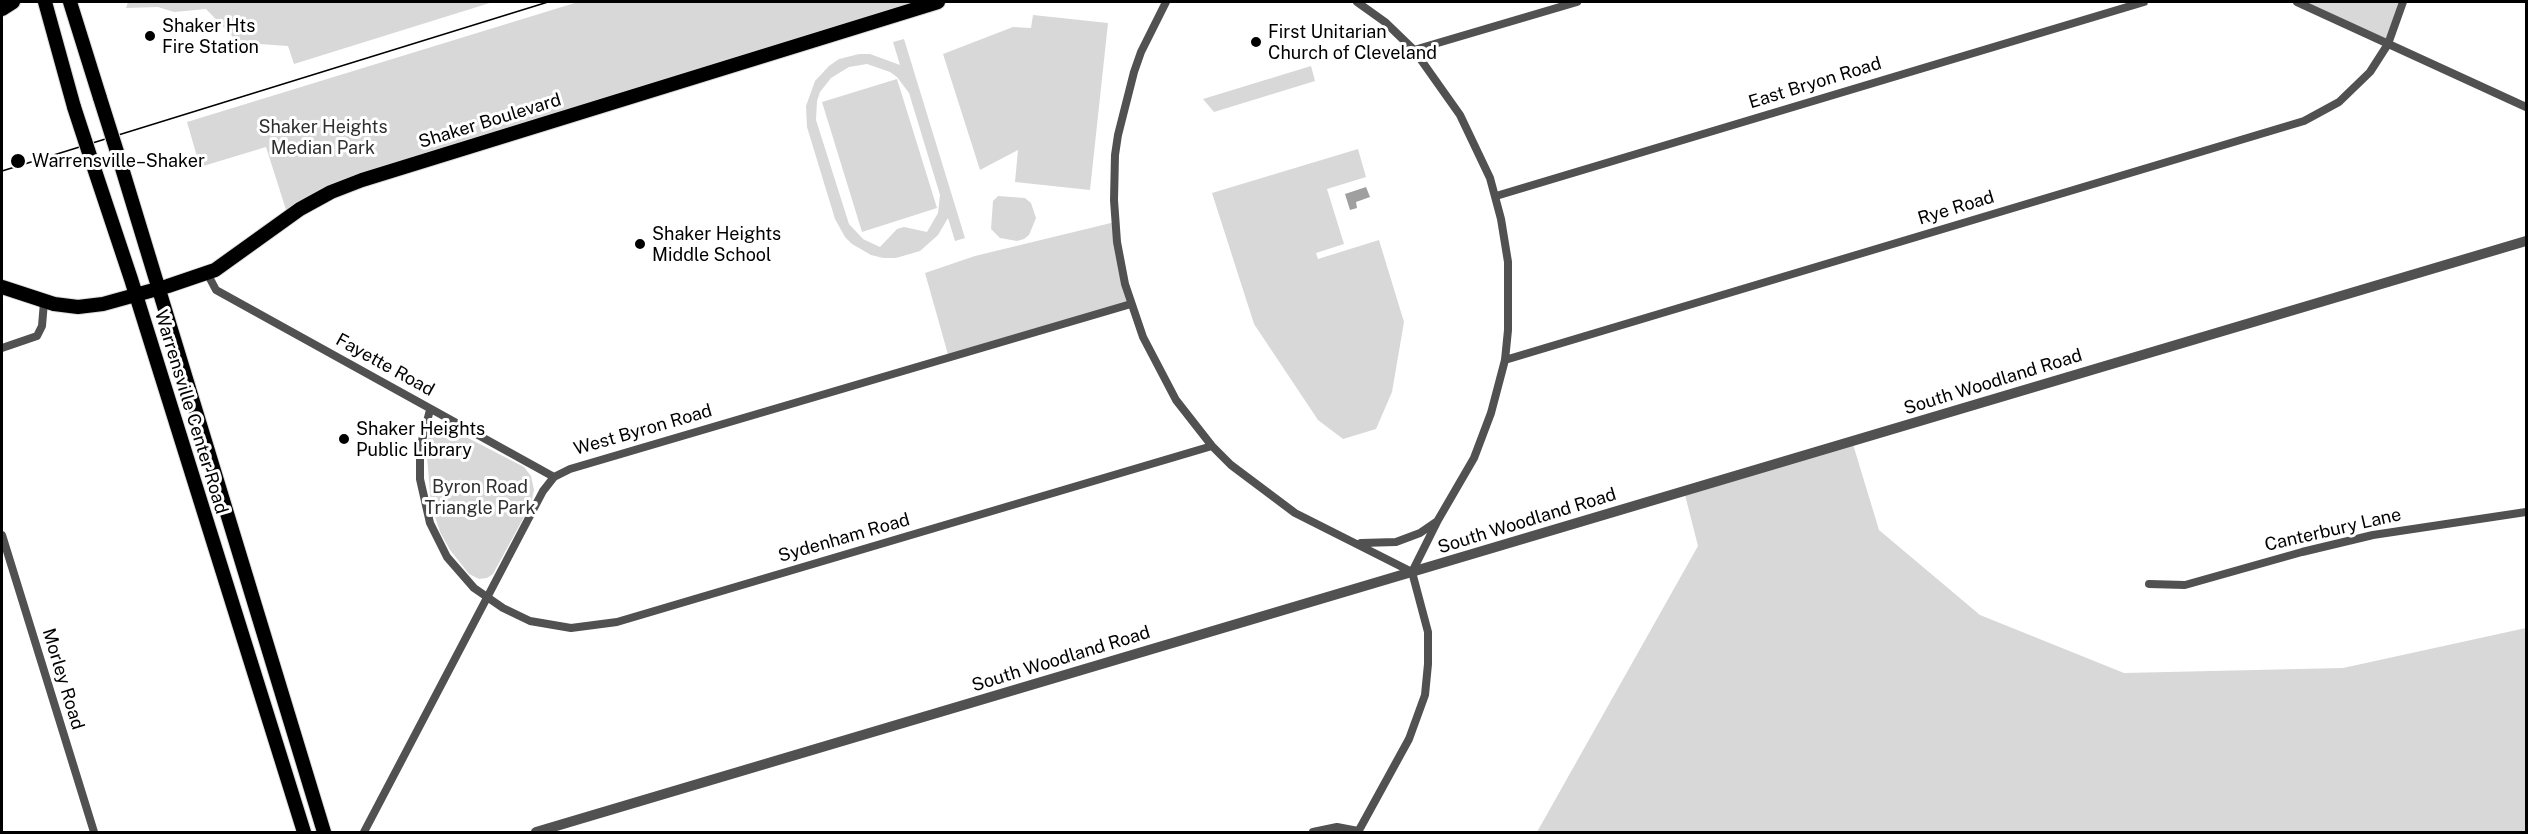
<!DOCTYPE html>
<meta charset="utf-8">
<style>
body{margin:0}
#map{position:relative;width:2528px;height:834px;overflow:hidden;background:#fff;font-family:"Public Sans",sans-serif}
canvas{display:block}
.frame{position:absolute;inset:0;border:3px solid #000;pointer-events:none}
</style>
<div id="map">
<canvas width="2528" height="834"></canvas>
<div class="frame"></div>
</div>
<script>
const ctx = document.querySelector('canvas').getContext('2d');
ctx.lineJoin = 'round';
function paint(path, color) { ctx.fillStyle = color; ctx.fill(path, 'evenodd'); }
const poly = rows => new Path2D(rows.map(r => 'M' + r).join(''));
function strokePath(path, color, width, dash) { ctx.strokeStyle = color; ctx.lineWidth = width; ctx.lineCap = dash ? 'butt' : 'round'; ctx.setLineDash(dash || []); ctx.stroke(path); }
function write(font, color, halo, rows, align = 'center') {
  ctx.font = font + ' "Public Sans",sans-serif'; ctx.lineWidth = 6; ctx.setLineDash([]); ctx.textBaseline = 'middle'; ctx.strokeStyle = halo; ctx.fillStyle = color; for (const [text, x, y, turn = 0] of rows) {
    ctx.save(); ctx.translate(x, y); ctx.rotate((+turn || 0) * Math.PI / 180); ctx.textAlign = isNaN(turn) ? turn : align; if (halo) ctx.strokeText(text, 0, 0); ctx.fillText(text, 0, 0); ctx.restore();
  }
}
const green = poly([
 [128,2,493,2,294,64,288,46,259,44,235,39,206,9,174,12,158,7,126,8],
 [578,2,938,2,377,175,288,216,266,147,200,167,187,122],
 [2297,2,2403,2,2388,44],
 [1033,15,1108,23,1090,190,1015,182,1018,150,980,170,943,54,1013,27,1031,28],
 [904,39,965,238,955,241,948,218,938,235,920,251,896,258,883,258,871,255,852,244,845,237,835,219,807,127,806,106,815,81,829,66,839,59,859,54,870,54,900,65,893,42],
 [867,64,890,72,897,77,909,93,940,195,938,213,927,232,904,227,897,229,880,247,863,239,849,224,816,120,817,101,820,92,831,78,849,67],
 [1311,66,1315,81,1214,112,1203,99],
 [897,79,937,208,862,232,822,102],
 [1358,149,1366,177,1327,189,1344,244,1316,253,1318,259,1379,240,1404,322,1392,392,1376,429,1343,439,1318,420,1254,324,1212,193],
 [998,196,1025,198,1031,203,1036,218,1029,235,1024,239,1017,241,1000,238,991,229,993,201],
 [1115,222,1131,304,949,358,925,273,975,256],
 [443,425,524,467,531,476,534,490,531,504,493,574,487,578,479,579,469,574,450,550,440,532,431,504,426,445,429,434,434,427],
 [1852,441,1879,530,1980,615,2124,673,2343,668,2526,628,2526,832,1537,832,1698,546,1684,491]
]);
const water = poly([
 [1366,187,1370,197,1356,202,1357,208,1350,210,1345,194]
]);
const minor = poly([
 [1166,2,1141,52,1134,72,1118,135,1115,155,1114,200,1117,242,1125,284,1143,337,1176,400,1212,446,1231,465,1295,513,1412,572],
 [1357,2,1385,22,1414,50,1460,115,1490,178,1501,219,1508,262,1508,330,1505,360,1491,413,1474,458,1438,520,1412,572],
 [2297,2,2526,107],
 [1414,50,1577,2],
 [1496,196,2144,2],
 [207,273,216,290,554,477],
 [2,348,37,336,42,326,44,302],
 [1505,360,2304,121,2339,102,2370,72,2388,44,2403,2],
 [430,410,420,448,420,479,430,523,447,557,474,588,503,608,530,621,571,628,617,622,1212,446],
 [2,535,94,832],
 [1361,543,1396,542,1420,533,1436,522],
 [2149,584,2185,585,2302,552,2373,535,2526,512],
 [364,832,543,491,554,477,570,469,1131,304],
 [1313,832,1337,827,1358,831],
 [1358,832,1409,739,1425,695,1428,664,1428,632,1412,572]
]);
const tertiary = poly([
 [536,832,2526,241]
]);
const primary = poly([
 [45,2,74,107],
 [70,2,100,98],
 [2,9,13,2],
 [118,155,324,832],
 [92,162,131,279,304,832],
 [2,287,54,304,78,307,103,304,168,286,215,270,300,209,331,192,362,180,938,2]
]);
const tram = poly([
 [2,171,548,2]
]);
const primaryBridge = poly([
 [100,98,118,155],
 [74,107,92,162]
]);
const markers = [
 [150,36,6,"#000"],
 [1256,42,6,"#000"],
 [18,161,8,"#000"],
 [640,244,6,"#000"],
 [344,439,6,"#000"]
];
const poiNames = [
 ["Shaker Hts",162,26],
 ["Fire Station",162,47],
 ["First Unitarian",1268,32],
 ["Church of Cleveland",1268,53],
 ["Warrensville–Shaker",32,161],
 ["Shaker Heights",652,234],
 ["Middle School",652,255],
 ["Shaker Heights",356,429],
 ["Public Library",356,450]
];
const streetNames = [
 ["East Bryon Road",1815,83,-17],
 ["Shaker Boulevard",490,121,-17],
 ["Rye Road",1956,208,-17],
 ["Fayette Road",385,365,29],
 ["South Woodland Road",1993,382,-17],
 ["Warrensville Center Road",191,412,73],
 ["West Byron Road",643,430,-16],
 ["South Woodland Road",1527,521,-17],
 ["Canterbury Lane",2333,530,-13],
 ["Sydenham Road",844,538,-16],
 ["South Woodland Road",1061,659,-17],
 ["Morley Road",63,679,73]
];
const parkNames = [
 ["Shaker Heights",323,127],
 ["Median Park",323,148],
 ["Byron Road",480,487],
 ["Triangle Park",480,508]
];
paint(green, '#d8d8d8');
paint(water, '#9f9f9f');
strokePath(primary, '#dbdbdb', 16);
strokePath(minor, '#515151', 8);
strokePath(tertiary, '#515151', 10);
strokePath(primary, '#000', 14);
strokePath(tram, '#000', 1.5);
strokePath(primaryBridge, '#dbdbdb', 16, []);
strokePath(primaryBridge, '#000', 14);
for (const [x, y, r, color] of markers) { const dot = new Path2D(); dot.arc(x, y, r, 0, 2 * Math.PI); ctx.fillStyle = color; ctx.fill(dot); strokePath(dot, '#fff', 2); }
write('18px', '#000', '#fff', poiNames, 'left');
write('18px', '#000', '#fff', streetNames);
write('18px', '#2f2f2f', '#fff', parkNames);
</script>
